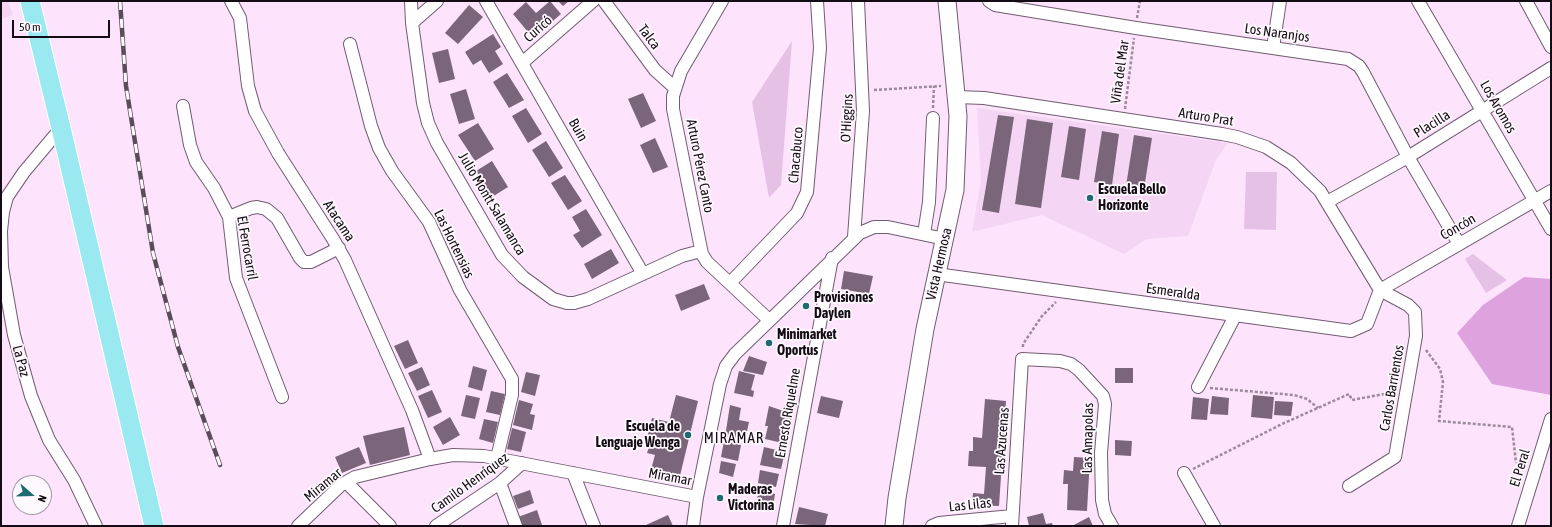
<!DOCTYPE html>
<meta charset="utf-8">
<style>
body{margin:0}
#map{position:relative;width:1552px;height:527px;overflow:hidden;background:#fde4fc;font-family:"Asap Condensed",sans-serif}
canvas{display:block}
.frame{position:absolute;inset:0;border:2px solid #140c14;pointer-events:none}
.north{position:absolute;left:12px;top:475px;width:40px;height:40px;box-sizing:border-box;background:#fef9fe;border:1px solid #a09aa0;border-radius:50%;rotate:110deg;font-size:11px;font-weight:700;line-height:16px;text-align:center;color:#140c14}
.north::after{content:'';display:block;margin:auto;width:14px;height:18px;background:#1f6a72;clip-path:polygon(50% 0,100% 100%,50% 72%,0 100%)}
.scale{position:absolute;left:12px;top:20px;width:98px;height:18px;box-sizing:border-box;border:2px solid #140c14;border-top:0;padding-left:5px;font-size:12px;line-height:14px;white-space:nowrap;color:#140c14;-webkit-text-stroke:3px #fef9fe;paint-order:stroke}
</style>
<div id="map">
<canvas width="1552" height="527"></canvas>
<div class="frame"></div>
<div class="north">N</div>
<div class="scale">50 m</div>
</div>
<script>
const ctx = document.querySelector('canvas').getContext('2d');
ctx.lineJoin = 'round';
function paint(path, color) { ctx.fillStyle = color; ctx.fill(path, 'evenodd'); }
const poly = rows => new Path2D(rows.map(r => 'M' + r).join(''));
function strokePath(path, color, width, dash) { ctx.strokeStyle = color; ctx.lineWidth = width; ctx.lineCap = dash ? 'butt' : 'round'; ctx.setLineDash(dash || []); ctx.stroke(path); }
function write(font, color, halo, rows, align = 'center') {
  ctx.font = font + ' "Asap Condensed",sans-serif'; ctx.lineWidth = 3.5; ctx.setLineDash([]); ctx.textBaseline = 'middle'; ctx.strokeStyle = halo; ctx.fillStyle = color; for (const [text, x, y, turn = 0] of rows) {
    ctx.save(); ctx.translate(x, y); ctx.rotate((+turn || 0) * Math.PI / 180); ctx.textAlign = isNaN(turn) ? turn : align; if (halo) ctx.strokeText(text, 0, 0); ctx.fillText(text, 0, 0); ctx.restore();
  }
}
const built = poly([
 [1,1,8,1,13,15,1,19],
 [977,108,1228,143,1216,160,1188,236,1147,239,1124,254,1042,215,972,232,981,180]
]);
const green = poly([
 [792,41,781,185,769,198,752,102],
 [1246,172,1277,172,1276,230,1244,229],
 [1473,254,1507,280,1486,293,1465,259]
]);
const forest = poly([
 [1524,277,1551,279,1551,395,1492,384,1457,333,1483,305]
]);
const building = poly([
 [550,1,561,14,533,38,513,14,526,2,536,13],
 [558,1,569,1,563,6],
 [469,5,483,17,458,44,445,33],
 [493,34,501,47,495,51,503,64,489,73,481,60,473,65,465,52],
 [448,49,455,79,439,83,432,53],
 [507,73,524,100,509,108,493,82],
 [466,89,475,119,459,124,450,94],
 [643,93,656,121,641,128,628,99],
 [526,108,542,134,528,143,512,116],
 [998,115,1014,117,999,213,982,210],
 [1027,119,1053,123,1041,208,1015,204],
 [478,123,494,149,475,161,458,135],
 [1069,126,1086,129,1079,180,1061,177],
 [1102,131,1119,134,1112,185,1094,182],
 [1134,135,1152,138,1144,189,1126,186],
 [655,138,668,167,653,173,640,145],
 [546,141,563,168,549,177,532,150],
 [492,161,508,187,492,197,476,171],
 [565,175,582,201,568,210,551,183],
 [586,209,602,235,582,248,573,235,580,231,572,217],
 [611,249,619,263,592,279,584,264],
 [844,271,873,276,869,294,841,289],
 [704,284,710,299,681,311,675,295],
 [408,340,418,363,405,369,394,346],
 [749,356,767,362,763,375,743,371],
 [473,366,487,370,482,391,468,387],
 [422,367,430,385,417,391,408,373],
 [1115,368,1133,368,1133,383,1115,383],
 [739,371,755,375,751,390,754,391,753,397,734,393],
 [526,372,540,375,535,396,521,392],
 [432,390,442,412,428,418,418,396],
 [491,391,505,394,500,415,486,412],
 [466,395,480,398,475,419,461,416],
 [676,395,698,401,678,484,649,477,655,455,647,453,649,447,645,446,652,418,669,422],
 [1253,395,1274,397,1272,419,1251,417],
 [821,396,843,401,839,418,817,413],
 [1212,396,1229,398,1228,415,1210,414],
 [1193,397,1209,399,1207,420,1191,419],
 [985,399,1006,401,999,506,972,505,973,493,984,494,986,467,968,466,969,451,973,451,973,437,982,438],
 [519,400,533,404,530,414,535,415,532,430,513,425],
 [1275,401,1293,402,1291,416,1274,415],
 [730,405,741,408,739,420,749,422,745,441,725,437],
 [769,406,792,414,787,444,765,439,768,426,765,426],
 [450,417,460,435,443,445,433,427],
 [484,419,498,422,493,443,479,439],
 [404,427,410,455,370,465,363,436],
 [512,428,526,432,521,452,507,449],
 [1115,440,1132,441,1131,456,1115,455],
 [724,441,741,445,738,461,721,457],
 [359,447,366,463,342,473,335,457],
 [764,447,785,452,781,469,760,465],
 [1074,457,1090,458,1087,511,1067,510,1068,484,1063,484,1064,470,1073,471],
 [721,461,736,464,733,477,719,473],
 [760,470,779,474,776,487,758,483],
 [530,490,534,503,518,509,513,496],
 [759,490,775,494,773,507,756,503],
 [799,507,828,514,825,526,795,524],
 [537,510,542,525,522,526,518,517],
 [1043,513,1046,524,1052,523,1053,526,1029,526,1027,517],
 [668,515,673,526,647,526,646,525],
 [1089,517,1093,526,1072,526]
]);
const path = poly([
 [1137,18,1140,1],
 [874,90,941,86],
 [933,108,934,86],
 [1125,109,1134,38],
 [1023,347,1023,344,1042,316,1056,302],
 [1426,350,1440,369,1443,382,1439,421,1512,427,1516,463],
 [1210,388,1294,395,1307,399,1318,408],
 [1193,469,1282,424,1349,394,1352,400,1395,392]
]);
const street = poly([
 [231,1,240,18,248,86,255,111,278,153,333,239,345,260,412,410,430,459],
 [411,1,412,23,423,103,428,123,437,143,502,255,523,277,553,299,567,303,574,303,588,299,682,256,701,251],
 [486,1,643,274],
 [604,1,655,70,675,88],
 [722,1,681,71,673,96,673,109,702,254,707,262,769,320],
 [989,1,995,5,1136,28,1348,59,1359,66,1363,72,1408,157,1459,244],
 [1418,1,1551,229],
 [1526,1,1551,47],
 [412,23,437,1],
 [350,44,371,126,379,148,392,171,429,222,460,290,512,379,512,395,497,458],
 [1273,48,1280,1],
 [522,63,593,1],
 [957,97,984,98,1222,134,1237,137,1266,147,1291,163,1320,191,1380,290],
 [183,106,190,145,196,162,214,188,229,217,236,278,282,397],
 [61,128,24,172,7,197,3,212,1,231,2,267,14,335,31,396,49,440,74,480,96,526],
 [1327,202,1408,157,1551,68],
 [229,217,251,208,257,207,266,209,277,218,300,258,304,262,311,262,339,248],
 [924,234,929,202,933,118],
 [854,237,863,111,858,1],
 [936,274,1351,331,1367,324,1380,290],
 [730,283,797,213,807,192,820,48,817,1],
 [1380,290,1551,191],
 [1198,387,1235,316],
 [573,473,594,526],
 [1184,473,1214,526],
 [346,482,390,526],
 [500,483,516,526],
 [1349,486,1395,457,1416,336,1415,312,1408,305,1380,290],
 [298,526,341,485,355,477,430,459,453,455,484,456,697,497],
 [436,526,500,483,522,463],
 [693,526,697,497,720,384,726,366,735,354,860,233,874,227,888,227,945,239],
 [783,526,832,258],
 [932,526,939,523,1012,516],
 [1012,526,1022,359,1060,361,1071,364,1079,370,1103,396,1105,404,1101,453,1102,500,1105,514,1112,526],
 [1518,526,1551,419]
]);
const secondary = poly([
 [894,526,897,498,925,329,955,190,958,116,947,1]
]);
const primary = poly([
 [30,1,61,128,154,526]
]);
const rail = poly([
 [120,1,126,86,153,253,178,347,220,465]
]);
const markers = [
 [1090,198,4,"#1f6a72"],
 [806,306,4,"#1f6a72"],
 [769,343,4,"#1f6a72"],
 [688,435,4,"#1f6a72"],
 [720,498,4,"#1f6a72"]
];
const streetNames = [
 ["Curicó",538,29,-41],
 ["Los Naranjos",1277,33,8],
 ["Talca",649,37,53],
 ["Viña del Mar",1120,72,-82],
 ["Los Aromos",1498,107,60],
 ["Arturo Prat",1206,117,9],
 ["O'Higgins",847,118,-87],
 ["Placilla",1432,124,-32],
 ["Buin",578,130,60],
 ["Chacabuco",796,155,-85],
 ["Arturo Pérez Canto",700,166,79],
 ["Julio Montt Salamanca",492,204,59],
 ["Atacama",339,221,57],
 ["Concón",1458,227,-30],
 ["Las Hortensias",454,244,64],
 ["El Ferrocarril",247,248,80],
 ["Vista Hermosa",939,264,-77],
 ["Esmeralda",1173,292,8],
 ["La Paz",21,361,75],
 ["Carlos Barrientos",1392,388,-80],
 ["Ernesto Riquelme",788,413,-80],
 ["Las Amapolas",1088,438,-89],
 ["Las Azucenas",1002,441,-86],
 ["El Peral",1520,468,-73],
 ["Miramar",670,477,11],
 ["Camilo Henríquez",470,483,-36],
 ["Miramar",323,485,-40],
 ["Las Lilas",970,505,-6]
];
const poiNames = [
 ["Escuela Bello",1098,190],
 ["Horizonte",1098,206],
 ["Provisiones",814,298],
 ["Daylen",814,314],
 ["Minimarket",777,335],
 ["Oportus",777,351],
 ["Escuela de",680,427,"right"],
 ["Lenguaje Wenga",680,443,"right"],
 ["Maderas",728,490],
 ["Victorina",728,506]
];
const neighbourhoodNames = [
 ["MIRAMAR",734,438]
];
paint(built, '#f4d6f4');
paint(green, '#e6c1e6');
paint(forest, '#dea2df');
paint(building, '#7a657a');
strokePath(street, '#715c71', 14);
strokePath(secondary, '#715c71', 19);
strokePath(primary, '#fff', 21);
strokePath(path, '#9c8a9b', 2.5, [3, 2]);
strokePath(street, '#fff', 12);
strokePath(secondary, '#fff', 17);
strokePath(primary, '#9ae9f1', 19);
strokePath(rail, '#5a4d5a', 4.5);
strokePath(rail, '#fef9fe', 3, [9]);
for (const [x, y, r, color] of markers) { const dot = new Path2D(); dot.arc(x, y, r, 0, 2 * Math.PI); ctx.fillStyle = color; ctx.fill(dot); strokePath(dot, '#fef9fe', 1.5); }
write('14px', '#140c14', '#fef9fe', streetNames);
write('bold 14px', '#140c14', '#fef9fe', poiNames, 'left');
ctx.letterSpacing = '1px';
write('15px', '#140c14', '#fef9fe', neighbourhoodNames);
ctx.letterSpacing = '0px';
</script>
